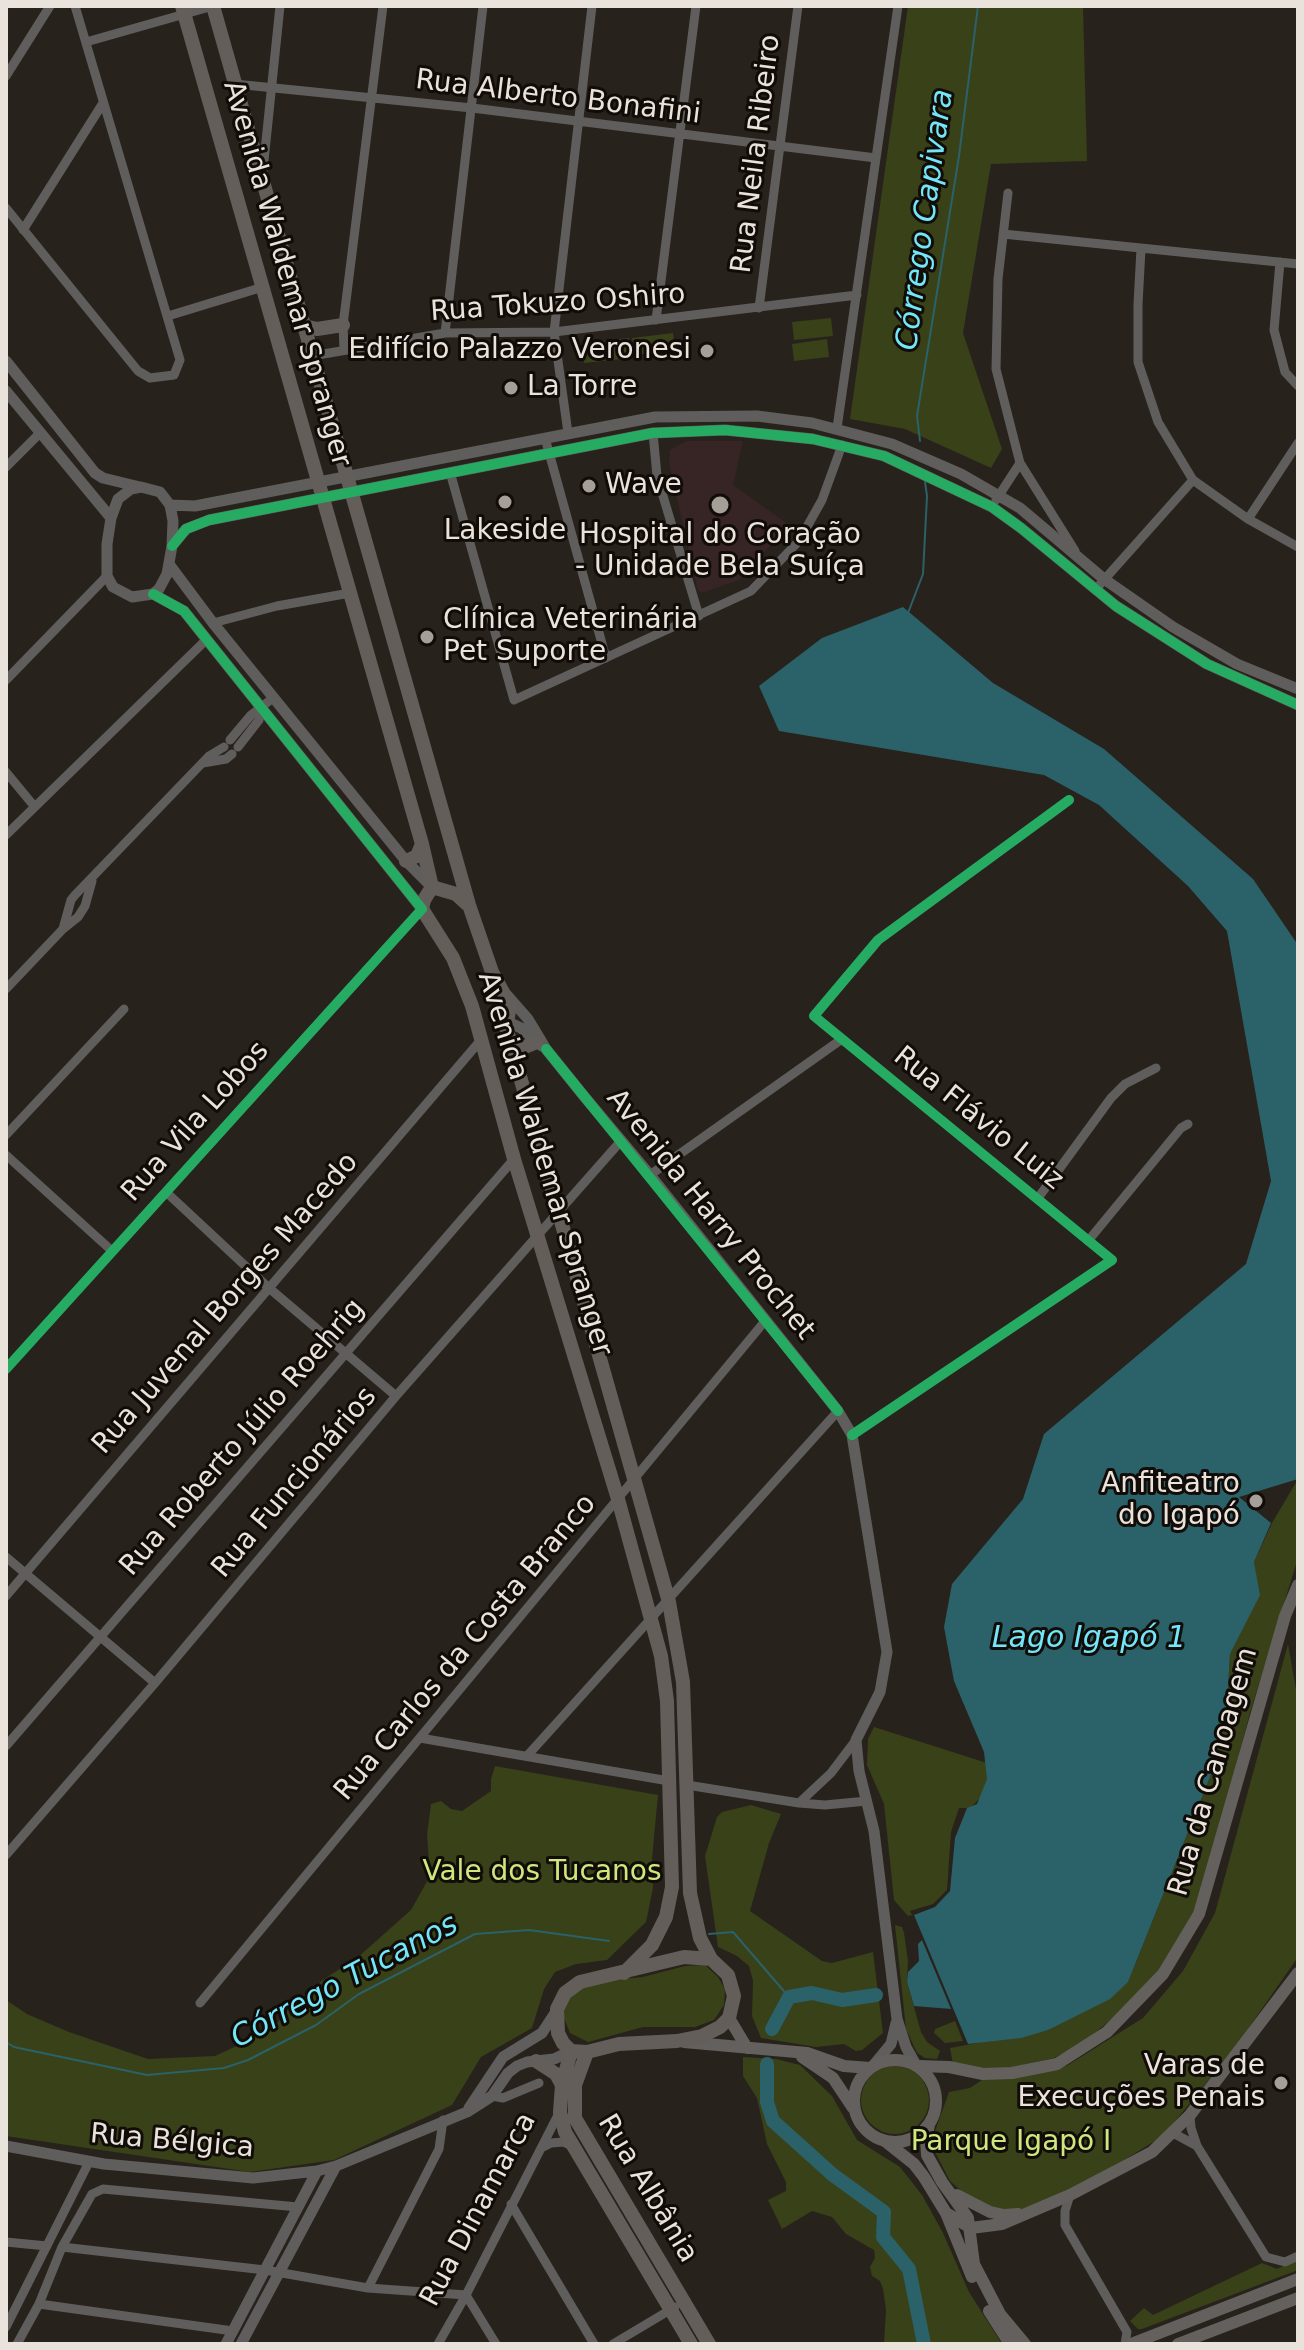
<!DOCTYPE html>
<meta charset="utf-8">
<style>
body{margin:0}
#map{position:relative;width:1304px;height:2350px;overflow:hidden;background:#28221c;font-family:"DejaVu Sans",sans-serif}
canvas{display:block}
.frame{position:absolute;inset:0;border:8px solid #eae3dc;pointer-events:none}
</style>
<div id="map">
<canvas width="1304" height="2350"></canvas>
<div class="frame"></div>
</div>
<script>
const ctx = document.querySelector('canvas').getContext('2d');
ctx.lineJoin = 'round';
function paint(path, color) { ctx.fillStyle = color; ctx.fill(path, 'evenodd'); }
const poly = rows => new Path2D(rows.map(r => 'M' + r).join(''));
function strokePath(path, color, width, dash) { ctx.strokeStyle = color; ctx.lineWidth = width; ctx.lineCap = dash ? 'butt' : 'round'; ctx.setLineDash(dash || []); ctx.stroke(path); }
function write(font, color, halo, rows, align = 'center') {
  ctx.font = font + ' "DejaVu Sans",sans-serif'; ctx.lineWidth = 6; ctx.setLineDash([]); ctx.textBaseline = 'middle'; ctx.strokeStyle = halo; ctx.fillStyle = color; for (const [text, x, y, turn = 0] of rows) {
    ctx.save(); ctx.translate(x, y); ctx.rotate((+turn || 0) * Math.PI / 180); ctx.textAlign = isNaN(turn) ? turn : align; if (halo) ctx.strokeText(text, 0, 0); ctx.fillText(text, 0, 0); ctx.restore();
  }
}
const medical = poly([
 [686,441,743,441,733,485,789,525,739,580,704,592,698,591,669,463,670,450]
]);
const green = poly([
 [908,6,1083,6,1087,161,991,164,963,333,1002,449,991,468,905,429,850,419],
 [831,318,833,336,794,340,792,322],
 [673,333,675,350,635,355,632,338],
 [629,338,631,358,584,363,582,343],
 [827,339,829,357,794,361,792,344],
 [1298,1479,1298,1558,1250,1713,1198,1906,1170,1958,1123,2010,1080,2045,1054,2058,1005,2069,974,2069,953,2064,950,2048,1048,2030,1128,1982,1210,1777,1226,1721,1230,1654,1259,1595,1254,1562,1272,1523],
 [1288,1644,1298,1701,1298,1957,1234,2049,1163,2136,1088,2182,1023,2210,1000,2211,967,2196,950,2181,933,2148,935,2131,949,2092,970,2088,985,2078,1058,2069,1068,2065,1143,2018,1183,1971,1215,1913],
 [874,1727,987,1763,987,1779,981,1797,970,1808,959,1808,951,1832,947,1890,933,1904,910,1911,912,1915,908,1916,894,1900,884,1804,867,1765,868,1739],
 [495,1766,658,1795,652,1859,653,1888,646,1922,607,1960,576,1964,555,1972,544,1989,532,2028,481,2057,452,2105,334,2160,250,2172,6,2136,6,2000,27,2014,69,2032,148,2059,215,2056,254,2038,273,2028,294,2003,324,1979,357,1958,411,1910,430,1876,427,1835,431,1804,441,1801,451,1809,462,1811,491,1791,491,1779],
 [751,1805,781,1814,769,1843,750,1911,822,1961,832,1963,873,1952,883,2033,862,2050,856,2051,844,2044,816,2047,761,2038,752,2016,753,1981,749,1966,737,1956,718,1947,705,1856,717,1817,722,1812],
 [895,1925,902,1927,904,1933,908,1961,907,1982,921,2032,927,2042,940,2051,937,2059,925,2058,917,2053,906,2029],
 [705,1965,718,1977,725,1989,724,2005,714,2020,695,2027,643,2027,588,2042,570,2033,562,2013,570,1991,611,1980,643,1977,685,1966],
 [955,2021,963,2041,945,2043,934,2033,935,2029],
 [743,2057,776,2059,800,2065,832,2096,857,2140,900,2167,922,2195,943,2233,969,2292,1002,2344,884,2344,886,2310,883,2289,880,2281,872,2276,870,2267,875,2258,874,2250,846,2234,832,2217,812,2211,782,2229,768,2200,786,2191,786,2182,767,2144,757,2098,743,2076],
 '861 2100a34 34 0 1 1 68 0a34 34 0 1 1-68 0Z',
 [1298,2259,1298,2270,1142,2329,1138,2329,1130,2321,1144,2308,1153,2315,1262,2263,1277,2269]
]);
const water = poly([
 [903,607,993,683,1104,749,1253,879,1298,945,1298,1479,1239,1497,1271,1523,1254,1562,1260,1595,1230,1654,1226,1721,1210,1777,1128,1982,1110,1999,1048,2030,1021,2038,968,2044,914,1915,935,1907,950,1891,955,1838,967,1808,977,1804,987,1779,984,1752,954,1681,944,1627,952,1584,1023,1499,1044,1434,1246,1264,1271,1181,1227,931,1188,886,1099,805,1044,775,779,731,759,686,822,638],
 [922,1940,951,2009,914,2006,907,1982,908,1972,919,1961,918,1944]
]);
const stream = poly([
 [920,441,917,416,959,156,978,6],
 [908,613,923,574,927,496,925,482],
 [709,1934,733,1932,789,1997],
 [6,2042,14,2047,147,2075,224,2068,248,2060,316,2025,359,1994,475,1934,529,1930,609,1941]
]);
const river = poly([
 [772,2029,789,1997,812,1993,842,2000,876,1995],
 [767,2064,767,2102,773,2121,833,2175,884,2212,883,2237,909,2269,924,2344]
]);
const minor = poly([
 [86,42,213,6],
 [6,76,50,6],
 [235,84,472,108,876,158],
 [263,170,280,6],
 [1008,193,998,279,996,369,1020,463,1075,551],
 [6,208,138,371,150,378,174,375,180,360,75,6],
 [23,230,103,103],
 [1003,234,1298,264],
 [1141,249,1138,304,1138,362,1158,422,1193,480,1248,519,1298,547],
 [1280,262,1274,330,1285,372,1298,386],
 [759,308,798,6],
 [168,316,263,287],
 [656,320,696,6],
 [445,333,483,6],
 [344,349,343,325,383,6],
 [312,356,445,333,554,332,857,295],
 [837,428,898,6],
 [568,433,554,332,592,6],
 [653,433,657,476,699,616],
 [545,438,606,658],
 [6,467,40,433],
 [450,472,514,700,751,591,799,541,822,500,842,445],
 [996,500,1020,463],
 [1248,519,1298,443],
 [1095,590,1193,480],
 [213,623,277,606,350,593],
 [6,680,107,576],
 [230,740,251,715,273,698],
 [238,747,259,720,261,710],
 [203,763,226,759,232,754],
 [6,772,34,806],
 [6,835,206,640],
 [63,929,71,900,75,895,209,756,224,747],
 [6,989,63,929,78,917,85,906,92,881],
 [6,1135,124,1009],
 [6,1155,111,1250],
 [650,1175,842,1039],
 [166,1192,269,1288,396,1396],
 [1038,1198,1111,1098,1125,1084,1156,1068],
 [1088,1241,1181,1128,1188,1124],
 [6,1369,422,909],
 [852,1435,1112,1260,814,1016,878,940,1069,800],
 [6,1557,155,1683],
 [6,1596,480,1041],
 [420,1738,669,1781],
 [6,1746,514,1159],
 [527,1756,838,1411],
 [687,1785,799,1803,825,1805,867,1801],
 [799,1803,831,1773,856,1740],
 [6,1855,155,1683,396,1396,620,1142],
 [200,2003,765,1321],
 [492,2096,503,2098,539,2083],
 [1190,2115,1191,2128,1197,2146,1266,2257,1285,2262,1298,2256],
 [1173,2133,1197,2146],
 [541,2148,551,2143,563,2142,572,2146],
 [1070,2195,1065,2211,1065,2225,1127,2332,1125,2344],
 [511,2204,594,2344],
 [6,2242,47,2246],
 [62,2247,265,2270,368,2288,466,2295,496,2344],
 [368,2288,439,2149,443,2120],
 [39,2304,233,2331],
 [6,2327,89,2162],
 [17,2344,39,2304,62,2247,92,2194,103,2189,298,2207],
 [438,2344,466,2295,559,2113],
 [613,2344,675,2307]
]);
const tertiary = poly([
 [6,361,95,473,103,478,140,487],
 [6,391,111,518],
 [141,487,160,492,170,505,173,521,172,546,167,574,159,589,153,594,132,597,113,587,107,576,107,544,111,518,118,499,131,489,141,487],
 [170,505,195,506,655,417,757,416,812,423,892,444,961,474,1020,508,1104,579,1173,627,1237,664,1298,689],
 [172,546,186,529,209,520,653,433,725,430,813,439,884,456,992,507,1021,528,1116,606,1207,664,1298,705],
 [169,564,213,623,406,861,432,887],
 [153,594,184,611,422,909],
 [507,995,528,1019,546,1049,583,1095,650,1175,838,1411,852,1435,887,1652,880,1692,856,1740,859,1771,874,1831,897,2019,906,2047,916,2065],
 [504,1020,521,1028,542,1046],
 [872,2067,891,2044,896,2023],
 [469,2108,503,2057,542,2033,557,2010],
 [6,2146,104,2164,253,2178,317,2171,336,2166,467,2112,492,2096,508,2073,517,2066,527,2062,554,2059,571,2051],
 [226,2344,317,2171],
 [241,2344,336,2166]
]);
const secondary = poly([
 [729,2018,747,2048],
 [684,2042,807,2053,844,2066,870,2068],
 [802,2057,833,2078,853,2108],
 '854 2101a41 41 0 1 1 82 0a41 41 0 1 1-82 0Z',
 [918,2066,949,2067,983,2074,1012,2073,1057,2064,1107,2032,1163,1974,1199,1914,1285,1616,1298,1585],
 [929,2125,926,2139,927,2155,942,2182,968,2218,974,2264,1000,2314,1025,2344],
 [885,2141,914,2164,924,2177,946,2213,972,2277],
 [957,2195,990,2212,1004,2215,1018,2214],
 [946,2213,971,2228,1002,2224,1070,2195,1152,2152,1190,2115,1298,1973],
 [989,2311,1010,2344],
 [1131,2344,1298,2279],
 [1178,2344,1298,2298]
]);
const primary = poly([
 [182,6,422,844,432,887,424,900,422,909,453,958,472,1006,514,1159,618,1499,661,1656,667,1701,672,1887,666,1917,652,1945,624,1973],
 [213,6,469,905,492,972,510,1005,508,1017,504,1020,669,1602,683,1682,690,1893,700,1938,711,1959],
 [304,326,317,329,343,325],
 [406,861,417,856,422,844],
 [432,887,456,894,467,904],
 [515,1057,522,1048,537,1042],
 [684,1957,711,1959,728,1975,734,1996,729,2018,720,2027,702,2036,677,2041,619,2044,587,2052,571,2051,563,2043,558,2033,557,2009,565,1993,580,1982,684,1957],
 [571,2051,562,2085,560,2112,565,2132,691,2344],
 [587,2052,575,2085,575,2118,709,2344],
 [536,2061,556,2074,562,2085]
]);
const cycleway = poly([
 [172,546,186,529,209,520,653,433,725,430,813,439,884,456,992,507,1021,528,1116,606,1207,664,1298,705],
 [546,1049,838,1411],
 [6,1369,422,909,184,611,153,594],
 [852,1435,1112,1260,814,1016,878,940,1069,800]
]);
const markers = [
 [707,351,8,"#a69f99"],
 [511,388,8,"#a69f99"],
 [589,486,8,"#a69f99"],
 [505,502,8,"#a69f99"],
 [720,505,10,"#a69f99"],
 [427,637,8,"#a69f99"],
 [1256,1501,8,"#a69f99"],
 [1281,2083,8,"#a69f99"]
];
const streetNames = [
 ["Rua Alberto Bonafini",558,98,7],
 ["Rua Neila Ribeiro",757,154,-83],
 ["Avenida Waldemar Spranger",286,274,74],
 ["Rua Tokuzo Oshiro",558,304,-4],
 ["Rua Flávio Luiz",978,1119,39],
 ["Rua Vila Lobos",196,1122,-48],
 ["Avenida Waldemar Spranger",544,1164,73],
 ["Avenida Harry Prochet",710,1215,51],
 ["Rua Juvenal Borges Macedo",226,1304,-49],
 ["Rua Roberto Júlio Roehrig",243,1438,-49],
 ["Rua Funcionários",295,1483,-50],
 ["Rua Carlos da Costa Branco",466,1648,-50],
 ["Rua da Canoagem",1214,1772,-74],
 ["Rua Bélgica",172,2142,5],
 ["Rua Albânia",647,2189,59],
 ["Rua Dinamarca",479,2210,-62]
];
const poiNames = [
 ["Edifício Palazzo Veronesi",691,351],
 ["La Torre",527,388,"left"],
 ["Wave",605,486,"left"],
 ["Lakeside",505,532,"center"],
 ["Hospital do Coração",720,536,"center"],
 ["- Unidade Bela Suíça",720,568,"center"],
 ["Clínica Veterinária",443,621,"left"],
 ["Pet Suporte",443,653,"left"],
 ["Anfiteatro",1240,1485],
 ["do Igapó",1240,1517],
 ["Varas de",1265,2067],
 ["Execuções Penais",1265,2099]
];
const parkNames = [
 ["Vale dos Tucanos",542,1873],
 ["Parque Igapó I",1011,2143]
];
const waterNames = [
 ["Córrego Capivara",926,220,-82],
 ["Lago Igapó 1",1089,1639],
 ["Córrego Tucanos",345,1982,-28]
];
paint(medical, '#372526');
paint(green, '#394119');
paint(water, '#2b6168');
strokePath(stream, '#2b6168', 2);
strokePath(river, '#2b6168', 14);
strokePath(minor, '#605e5c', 9);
strokePath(tertiary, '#605e5c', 11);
strokePath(secondary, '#64605d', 12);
strokePath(primary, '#635e5a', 14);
strokePath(cycleway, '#26ab63', 10);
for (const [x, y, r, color] of markers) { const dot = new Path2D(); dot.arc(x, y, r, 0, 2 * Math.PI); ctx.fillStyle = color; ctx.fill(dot); strokePath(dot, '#110c08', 3); }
write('28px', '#eae3dc', '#110c08', streetNames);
write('28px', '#eae3dc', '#110c08', poiNames, 'right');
write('28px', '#cfe87e', '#110c08', parkNames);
write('italic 30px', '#73e7f9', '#110c08', waterNames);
</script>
